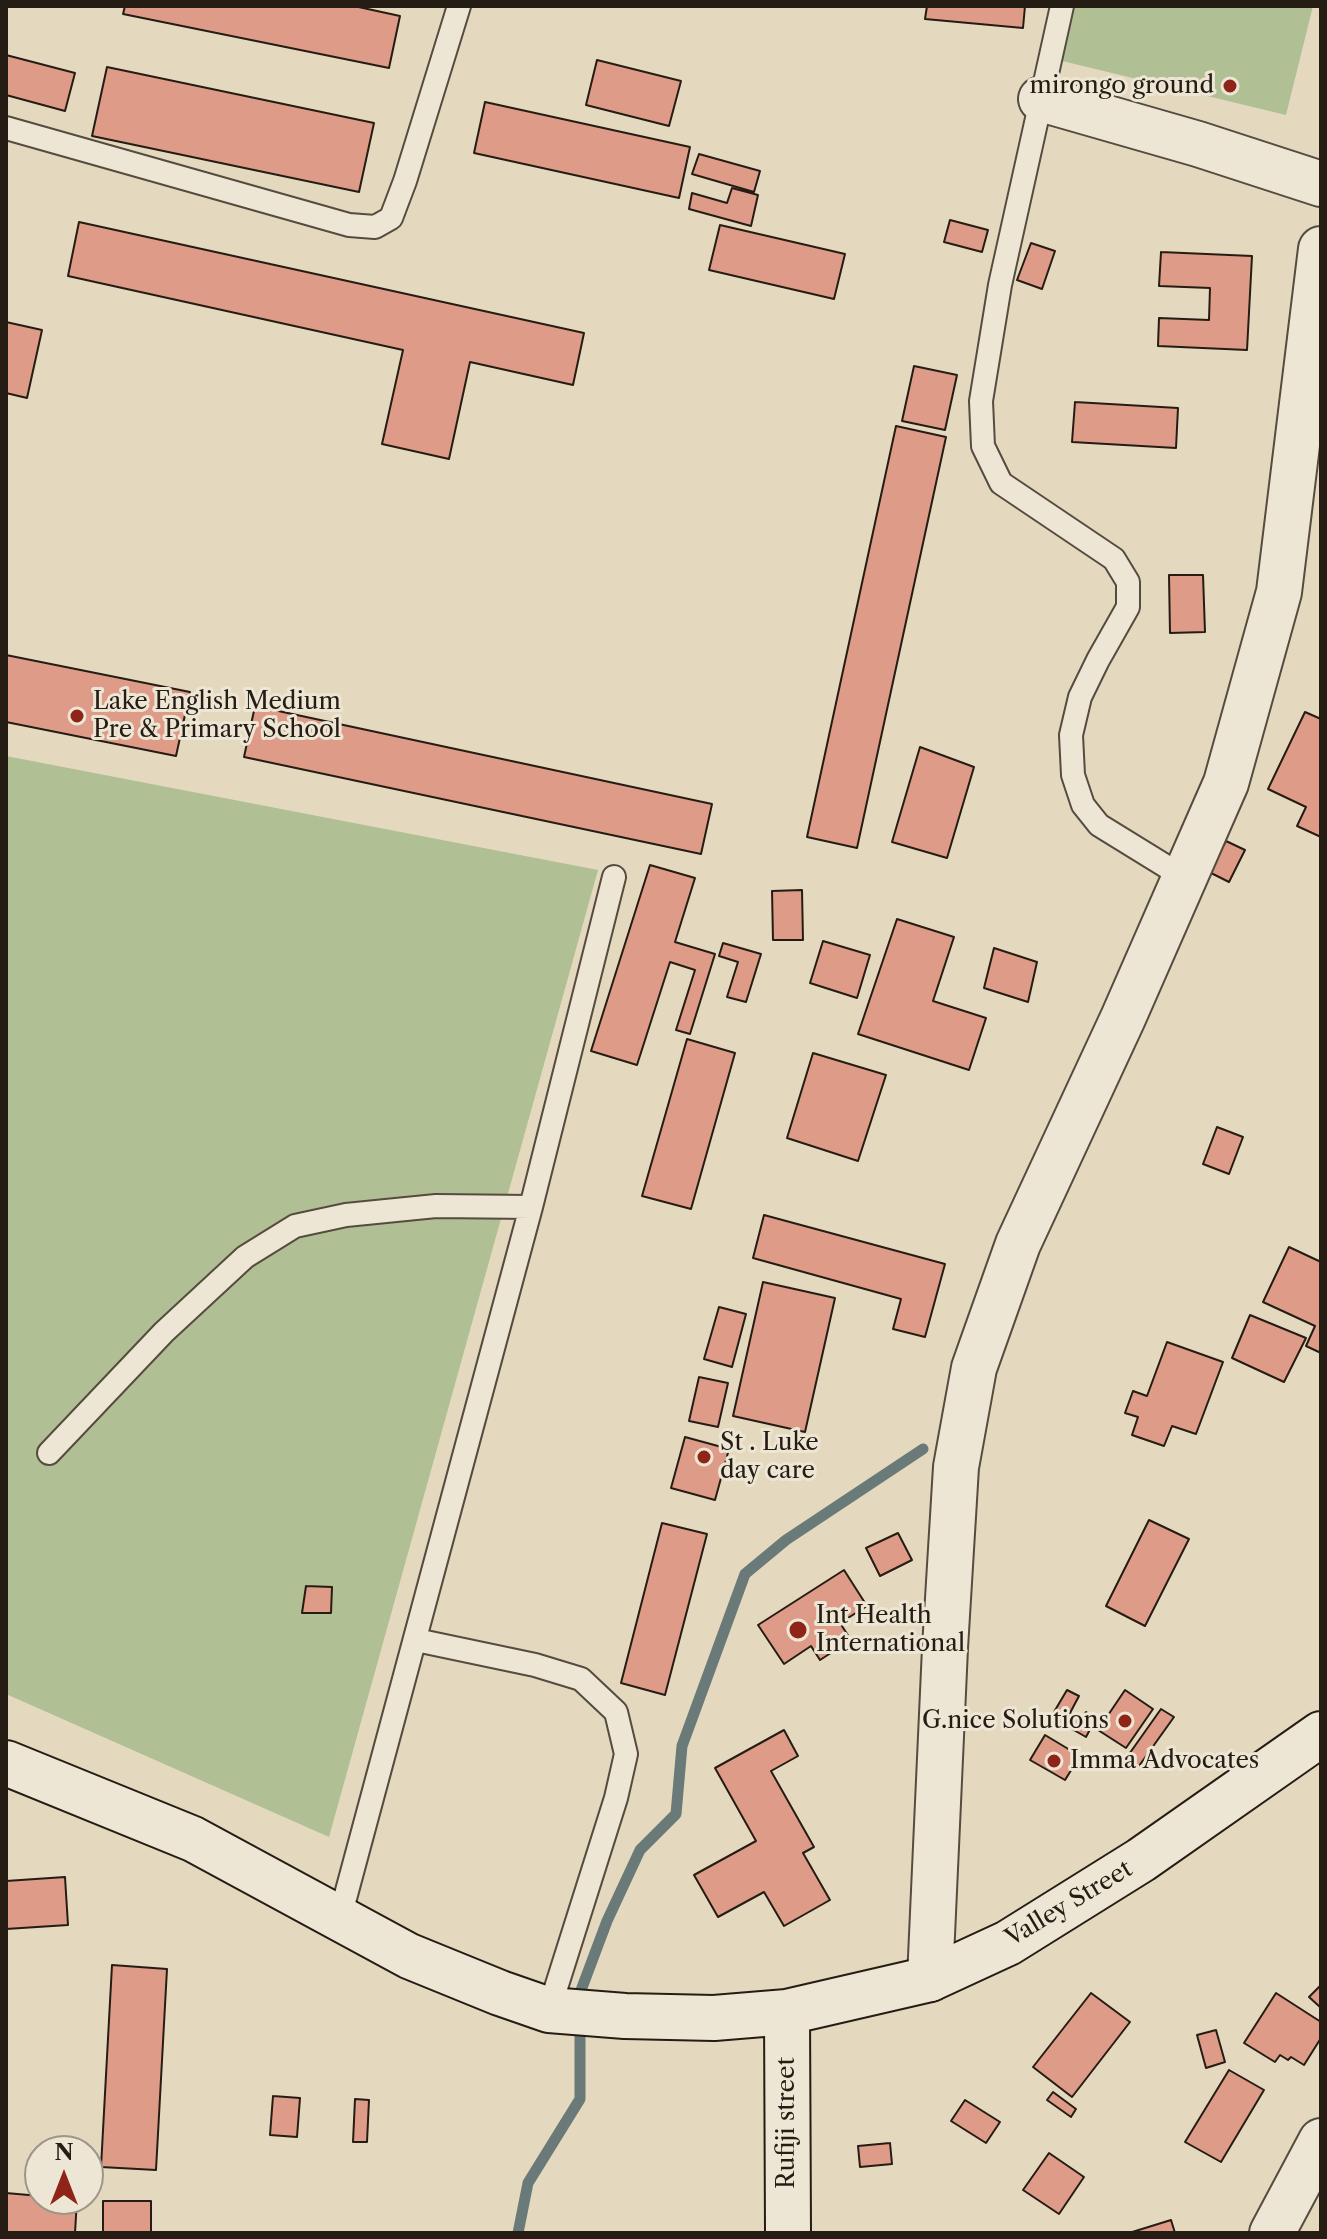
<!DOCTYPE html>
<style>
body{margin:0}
#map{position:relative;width:1327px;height:2239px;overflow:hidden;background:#e4d9be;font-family:"Libre Caslon Text",serif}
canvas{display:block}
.frame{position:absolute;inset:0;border:8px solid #251c14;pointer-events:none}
.north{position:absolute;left:24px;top:2135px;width:80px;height:80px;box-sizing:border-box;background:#ede6d5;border:2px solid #9d9588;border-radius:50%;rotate:0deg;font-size:22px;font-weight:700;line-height:32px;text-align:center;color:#251c14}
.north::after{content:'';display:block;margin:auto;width:28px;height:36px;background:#8f2418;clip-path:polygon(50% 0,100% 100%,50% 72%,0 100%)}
</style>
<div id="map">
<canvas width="1327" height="2239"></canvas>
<div class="frame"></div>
<div class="north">N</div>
</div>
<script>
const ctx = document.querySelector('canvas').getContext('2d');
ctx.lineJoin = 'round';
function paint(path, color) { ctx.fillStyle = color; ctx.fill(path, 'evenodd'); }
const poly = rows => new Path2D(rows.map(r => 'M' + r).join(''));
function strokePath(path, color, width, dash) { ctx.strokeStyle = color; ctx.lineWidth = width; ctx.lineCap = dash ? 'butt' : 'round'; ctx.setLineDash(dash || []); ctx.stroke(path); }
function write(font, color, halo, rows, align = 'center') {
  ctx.font = font + ' "Libre Caslon Text",serif'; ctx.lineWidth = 6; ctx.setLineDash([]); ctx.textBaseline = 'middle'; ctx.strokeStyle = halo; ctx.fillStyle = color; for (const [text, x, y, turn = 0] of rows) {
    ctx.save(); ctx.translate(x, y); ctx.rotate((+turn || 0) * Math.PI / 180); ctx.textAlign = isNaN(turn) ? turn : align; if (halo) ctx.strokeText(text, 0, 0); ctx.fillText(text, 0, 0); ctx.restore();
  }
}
const green = poly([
 [1071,6,1313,6,1286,115,1058,60],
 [6,756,598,870,329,1837,6,1694]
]);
const stream = poly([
 [580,2004,580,1993,607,1921,640,1850,676,1814,682,1746,745,1574,786,1540,923,1449],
 [518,2233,528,2183,580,2099,580,2022]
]);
const building = poly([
 [125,6,354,6,400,16,389,68,123,14,125,6],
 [927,6,1025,6,1023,28,925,19,927,6],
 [6,55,75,73,65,111,6,95,6,55],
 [597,60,681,81,669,126,586,105,597,60],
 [107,67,374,123,359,192,92,136,107,67],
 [485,102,690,147,679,198,474,153,485,102],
 [699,154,760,171,754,192,692,174,699,154],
 [732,188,758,195,751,226,689,209,692,193,727,203,732,188],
 [950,220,988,230,982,252,944,242,950,220],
 [79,222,584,333,573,385,470,362,449,459,382,444,403,350,68,276,79,222],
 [720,225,845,254,834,299,709,270,720,225],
 [1031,243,1055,251,1042,289,1017,280,1031,243],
 [1161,252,1252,256,1247,350,1158,346,1159,318,1209,320,1210,288,1159,286,1161,252],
 [6,322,42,330,27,398,6,393,6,322],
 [914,366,957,375,945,430,902,421,914,366],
 [1075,402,1178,408,1176,448,1072,442,1075,402],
 [896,426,946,437,857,848,807,837,896,426],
 [1169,575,1203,575,1205,632,1170,633,1169,575],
 [6,655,190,692,176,756,6,722,6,655],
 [255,706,712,804,701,854,244,757,255,706],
 [1305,712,1321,719,1321,837,1297,826,1306,807,1268,789,1305,712],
 [920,747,974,767,947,858,892,842,920,747],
 [1226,841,1245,850,1229,882,1209,872,1226,841],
 [650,865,695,878,675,942,715,954,690,1034,676,1030,695,970,670,962,637,1065,591,1051,650,865],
 [802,890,803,940,773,940,772,891,802,890],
 [897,919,954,937,933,1001,986,1018,969,1070,858,1034,897,919],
 [823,941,870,955,857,998,810,983,823,941],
 [723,943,761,954,746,1002,727,997,738,962,719,956,723,943],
 [994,948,1037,962,1028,1002,984,988,994,948],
 [687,1039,735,1053,691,1209,642,1196,687,1039],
 [813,1053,886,1075,858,1161,787,1138,813,1053],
 [1217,1127,1243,1137,1229,1174,1203,1164,1217,1127],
 [764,1215,945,1264,925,1337,893,1329,901,1299,753,1258,764,1215],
 [1289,1247,1321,1262,1321,1353,1306,1346,1315,1326,1263,1302,1289,1247],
 [763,1282,835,1298,805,1432,733,1416,763,1282],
 [719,1307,746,1314,732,1367,704,1359,719,1307],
 [1250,1315,1306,1338,1284,1382,1232,1358,1250,1315],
 [1167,1342,1223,1362,1196,1434,1172,1426,1164,1446,1132,1435,1138,1417,1125,1413,1133,1391,1147,1396,1167,1342],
 [699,1377,728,1383,718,1427,689,1421,699,1377],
 [685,1437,729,1449,715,1500,671,1488,685,1437],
 [1149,1520,1189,1539,1145,1626,1106,1606,1149,1520],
 [662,1523,707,1534,665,1695,621,1683,662,1523],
 [898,1533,912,1560,880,1576,866,1548,898,1533],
 [844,1570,867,1606,840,1623,851,1640,820,1660,811,1646,784,1664,758,1625,844,1570],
 [306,1586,332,1587,331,1613,302,1613,306,1586],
 [1067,1690,1079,1696,1070,1713,1082,1720,1086,1712,1096,1718,1086,1737,1051,1717,1067,1690],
 [1125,1690,1153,1709,1126,1748,1098,1730,1125,1690],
 [1161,1709,1174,1717,1139,1766,1127,1757,1161,1709],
 [784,1730,798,1756,771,1771,814,1847,803,1853,830,1900,784,1926,764,1892,718,1917,694,1875,756,1841,715,1768,784,1730],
 [1045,1735,1080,1756,1065,1780,1030,1760,1045,1735],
 [65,1877,68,1925,6,1929,6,1881,65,1877],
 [112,1965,167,1969,156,2170,101,2167,112,1965],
 [1320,1986,1321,1987,1320,2007,1309,1997,1320,1986],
 [1091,1993,1130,2022,1072,2097,1033,2067,1091,1993],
 [1276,1993,1321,2022,1321,2038,1304,2065,1291,2057,1288,2060,1280,2055,1275,2062,1244,2043,1276,1993],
 [1216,2030,1225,2062,1206,2068,1197,2035,1216,2030],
 [1229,2070,1264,2090,1221,2162,1185,2142,1229,2070],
 [1053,2092,1076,2109,1071,2117,1047,2100,1053,2092],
 [273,2096,300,2098,297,2137,270,2135,273,2096],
 [355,2099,369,2100,367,2142,353,2142,355,2099],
 [965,2100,1000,2122,986,2143,951,2121,965,2100],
 [890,2143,892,2164,860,2167,858,2146,890,2143],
 [1049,2153,1084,2177,1059,2214,1023,2190,1049,2153],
 [6,2193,40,2196,40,2199,77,2199,75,2233,6,2233,6,2193],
 [103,2201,151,2201,151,2233,103,2233,103,2201],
 [1171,2220,1175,2233,1129,2233,1171,2220]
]);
const lane = poly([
 [1062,6,1000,285,981,401,983,446,1001,483,1114,559,1128,582,1128,607,1098,660,1080,697,1071,735,1073,775,1083,805,1099,825,1185,878],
 [6,128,349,225,375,227,391,218,405,181,459,6],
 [49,1453,164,1332,245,1257,295,1226,346,1215,436,1206,531,1207],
 [416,1640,535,1665,581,1679,616,1712,626,1754,616,1798,549,2010],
 [340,1917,531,1207,614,877]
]);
const street = poly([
 [1041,99,1198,144,1321,184],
 [930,1979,945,1648,956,1467,974,1368,1018,1244,1123,1018,1226,783,1279,592,1321,249],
 [1272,2233,1321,2141]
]);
const secondary = poly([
 [6,1763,193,1839,409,1956,500,1993,549,2010,625,2016,714,2018,787,2012,930,1979,1008,1943,1141,1860,1321,1734],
 [787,2012,788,2233]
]);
const markers = [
 [1230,86,8,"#8f2418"],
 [77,716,8,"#8f2418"],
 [704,1457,8,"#8f2418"],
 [798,1630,10,"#8f2418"],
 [1125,1721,8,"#8f2418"],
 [1054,1761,8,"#8f2418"]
];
const poiNames = [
 ["mirongo ground",1214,86,"right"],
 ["Lake English Medium",93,702],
 ["Pre & Primary School",93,730],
 ["St . Luke",720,1443],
 ["day care",720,1471],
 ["Int Health",816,1616],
 ["International",816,1644],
 ["G.nice Solutions",1109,1721,"right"],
 ["Imma Advocates",1070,1761]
];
const streetNames = [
 ["Valley Street",1069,1904,-31],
 ["Rufiji street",787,2123,-90]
];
paint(green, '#b1c094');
strokePath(stream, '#6a7a78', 11);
paint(building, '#de9b87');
strokePath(building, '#251c14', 2);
strokePath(lane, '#554b3e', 26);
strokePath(street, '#554b3e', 48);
strokePath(secondary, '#251c14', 48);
strokePath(lane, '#ede6d5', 22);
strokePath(street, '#ede6d5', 44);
strokePath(secondary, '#ede6d5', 44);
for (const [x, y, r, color] of markers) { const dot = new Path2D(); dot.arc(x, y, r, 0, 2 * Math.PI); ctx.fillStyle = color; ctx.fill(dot); strokePath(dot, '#ede6d5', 3); }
write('24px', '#251c14', '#ede6d5', poiNames, 'left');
write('24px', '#251c14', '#ede6d5', streetNames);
</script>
